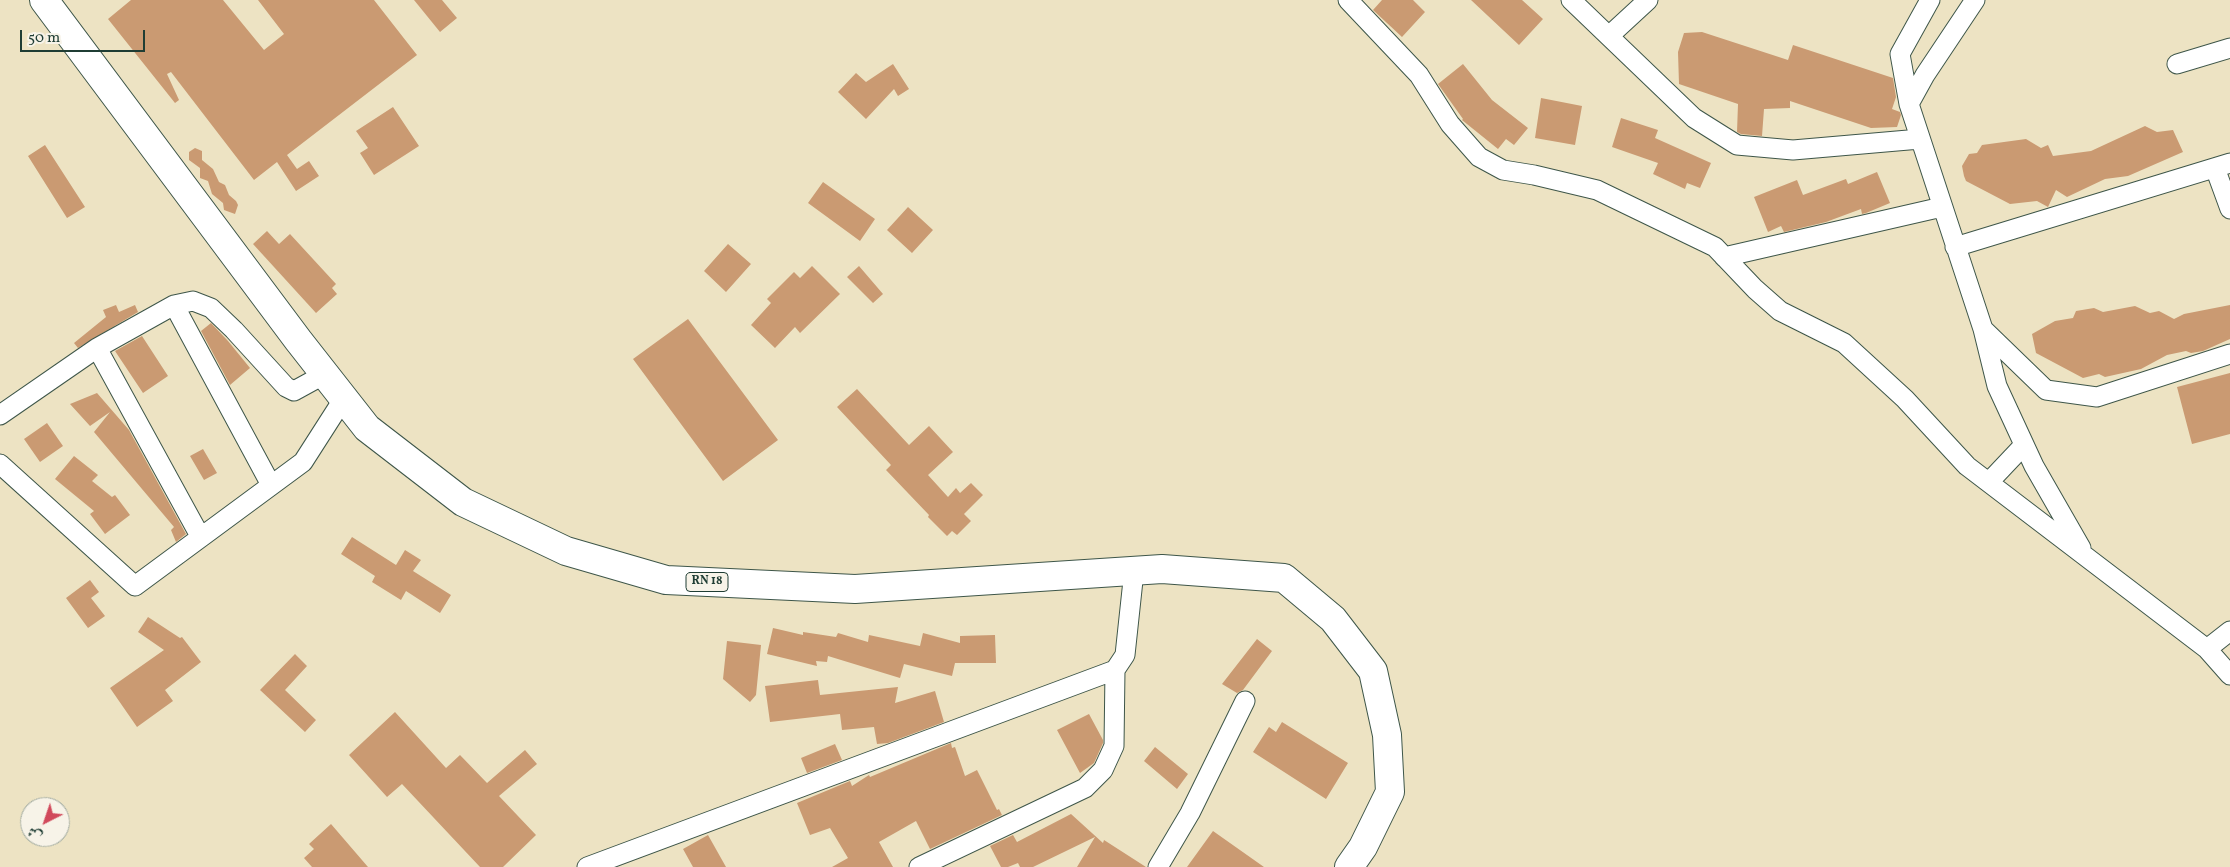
<!DOCTYPE html>
<meta charset="utf-8">
<style>
body{margin:0}
#map{position:relative;width:2230px;height:867px;overflow:hidden;background:#ede3c3;font-family:Vollkorn,Amiri,serif}
canvas{display:block}
.north{position:absolute;left:20px;top:797px;width:50px;height:50px;box-sizing:border-box;background:#f7f3e8;border:1px solid #a1aaa0;border-radius:50%;rotate:221deg;font-size:14px;font-weight:700;line-height:20px;text-align:center;color:#1f3d34}
.north::after{content:'';display:block;margin:auto;width:18px;height:22px;background:#d1495b;clip-path:polygon(50% 0,100% 100%,50% 72%,0 100%)}
.scale{position:absolute;left:20px;top:30px;width:125px;height:22px;box-sizing:border-box;border:2px solid #1f3d34;border-top:0;padding-left:6px;font-size:15px;line-height:18px;white-space:nowrap;color:#1f3d34;-webkit-text-stroke:4px #f7f3e8;paint-order:stroke}
</style>
<div id="map">
<canvas width="2230" height="867"></canvas>
<div class="north">ش</div>
<div class="scale">50 m</div>
</div>
<script>
const ctx = document.querySelector('canvas').getContext('2d');
ctx.lineJoin = 'round';
function paint(path, color) { ctx.fillStyle = color; ctx.fill(path, 'evenodd'); }
const poly = rows => new Path2D(rows.map(r => 'M' + r).join(''));
function strokePath(path, color, width, dash) { ctx.strokeStyle = color; ctx.lineWidth = width; ctx.lineCap = dash ? 'butt' : 'round'; ctx.setLineDash(dash || []); ctx.stroke(path); }
function write(font, color, halo, rows, align = 'center') {
  ctx.font = font + ' Vollkorn,serif'; ctx.lineWidth = 5; ctx.setLineDash([]); ctx.textBaseline = 'middle'; ctx.strokeStyle = halo; ctx.fillStyle = color; for (const [text, x, y, turn = 0] of rows) {
    ctx.save(); ctx.translate(x, y); ctx.rotate((+turn || 0) * Math.PI / 180); ctx.textAlign = isNaN(turn) ? turn : align; if (halo) ctx.strokeText(text, 0, 0); ctx.fillText(text, 0, 0); ctx.restore();
  }
}
const building = poly([
 [131,0,223,0,264,50,284,34,258,0,374,0,417,55,287,155,297,169,309,161,319,176,296,191,277,162,254,180,171,72,167,74,179,100,175,103,108,19],
 [414,0,442,0,457,18,440,32],
 [1382,0,1413,0,1425,12,1402,37,1373,10],
 [1471,0,1522,0,1543,19,1519,45],
 [1702,32,1788,60,1793,45,1893,78,1896,97,1892,109,1900,112,1901,115,1897,127,1871,128,1790,101,1790,108,1764,109,1762,136,1741,134,1737,132,1738,104,1679,84,1678,52,1684,33],
 [893,64,909,89,898,96,894,89,866,119,838,92,856,73,866,82],
 [1463,64,1492,100,1528,128,1514,145,1506,139,1498,149,1462,120,1463,119,1438,84],
 [1541,98,1582,106,1575,145,1535,138],
 [393,107,419,146,374,175,360,153,368,148,356,131],
 [1621,118,1658,130,1655,138,1711,163,1700,188,1687,183,1685,189,1653,174,1658,163,1612,147],
 [2145,126,2157,132,2173,130,2183,152,2128,176,2105,179,2067,197,2056,190,2048,207,2037,201,2010,204,1966,181,1964,176,1962,166,1969,154,1977,153,1982,145,2026,139,2041,148,2048,145,2053,156,2091,151],
 [45,145,85,207,67,218,28,156],
 [195,148,202,151,202,160,213,169,219,182,225,185,229,195,236,201,238,205,235,214,224,210,223,203,212,194,208,181,200,178,200,168,189,160,189,152],
 [1877,172,1890,203,1866,213,1862,214,1861,209,1826,222,1784,232,1781,226,1768,232,1754,197,1797,180,1803,195,1846,179,1848,184],
 [823,182,875,219,860,241,808,203],
 [908,207,933,230,912,253,887,230],
 [267,231,279,244,290,234,336,284,332,288,337,294,316,313,253,244],
 [728,244,751,264,726,292,704,271],
 [812,266,840,294,800,333,795,327,775,348,751,325,771,303,767,299,794,272,800,278],
 [859,266,883,294,873,303,847,277],
 [116,305,119,312,135,305,138,312,78,348,74,343,106,317,103,310],
 [2230,305,2230,339,2203,351,2191,353,2186,351,2167,355,2141,369,2105,377,2099,374,2083,378,2036,353,2032,334,2055,321,2073,318,2076,311,2094,308,2103,312,2135,306,2150,313,2159,311,2174,319,2184,314],
 [688,319,778,440,723,481,633,359],
 [211,323,228,341,250,368,230,385,201,331],
 [142,336,168,376,143,393,115,351],
 [2230,373,2230,434,2192,444,2177,387],
 [857,389,909,445,929,426,953,452,928,475,948,497,956,488,960,493,971,483,983,495,964,514,971,521,957,535,952,531,947,536,928,517,929,515,886,470,891,465,837,407],
 [97,393,129,430,186,534,176,542,171,530,174,527,94,432,110,412,90,426,70,404],
 [47,423,63,446,40,462,24,439],
 [203,449,217,473,204,480,190,456],
 [74,456,98,475,92,481,112,497,115,495,130,515,105,534,90,514,94,511,55,479],
 [352,537,396,565,405,550,421,560,413,571,451,595,440,613,406,591,401,600,372,582,375,576,341,554],
 [90,580,99,592,91,598,105,616,88,628,66,598],
 [148,617,180,638,182,637,201,662,165,690,173,701,137,727,110,688,164,650,138,632],
 [773,628,803,635,803,632,836,637,838,633,868,642,869,635,920,646,923,633,960,643,960,636,995,635,996,663,955,663,952,676,904,664,900,678,828,656,827,662,816,661,817,666,767,654],
 [1257,639,1272,651,1243,690,1237,693,1222,684],
 [727,641,761,645,756,695,750,702,723,679],
 [295,654,307,666,285,690,316,720,305,732,260,690],
 [818,680,820,695,898,687,895,703,935,691,944,722,888,743,877,744,874,727,842,730,840,714,770,722,765,686],
 [395,712,446,768,460,755,487,783,525,750,537,764,499,796,536,835,503,867,480,867,402,784,387,797,349,755],
 [1089,714,1103,740,1103,743,1094,763,1080,773,1057,730],
 [1282,722,1348,763,1326,799,1253,752,1269,727,1276,732],
 [951,743,952,748,955,747,965,776,977,770,997,810,999,809,1002,815,930,849,916,821,879,842,893,867,832,867,848,858,830,828,810,835,797,803,850,781,852,786,869,775,870,777],
 [835,744,842,760,807,773,801,758],
 [1155,747,1188,774,1177,789,1144,761],
 [1071,814,1103,843,1104,840,1146,867,1077,867,1095,837,1033,867,1020,867,1018,863,1008,867,1001,867,990,846,1013,835,1017,842],
 [331,824,368,867,312,867,304,858,314,849,309,844],
 [1213,831,1264,867,1187,867],
 [708,835,726,867,693,867,683,849]
]);
const minor = poly([
 [1348,0,1419,75,1450,124,1479,157,1503,170,1534,175,1597,190,1715,247,1755,289,1780,311,1844,343,1905,399,1967,466,2207,649,2230,675],
 [1571,0,1694,118,1737,145,1793,150,1920,139],
 [1930,0,1900,54,1909,104,1983,329,2046,390,2097,397,2230,354],
 [1609,36,1648,0],
 [2177,64,2230,48],
 [1909,104,1925,75,1975,0],
 [2215,168,2230,209],
 [1955,247,2230,163],
 [1724,257,1942,207],
 [174,305,271,485],
 [1983,329,1997,386,2034,466,2081,548],
 [97,348,200,536],
 [0,415,97,348,174,305,193,301,211,308,234,330,286,387,294,391,325,374],
 [0,464,135,586,303,462,344,398],
 [1989,482,2024,445],
 [2207,649,2230,631],
 [587,867,1115,670,1125,655,1134,571],
 [919,867,1085,788,1103,770,1114,746,1115,670],
 [1158,867,1190,813,1245,701]
]);
const primary = poly([
 [44,0,298,340,367,428,463,502,566,551,666,580,855,589,1162,569,1284,578,1333,619,1373,671,1387,735,1390,792,1363,847,1349,867]
]);
const shields = [
 [707,582,42]
];
const shieldNames = [
 ["RN 18",707,582]
];
paint(building, '#ca9a72');
strokePath(minor, '#3e5649', 21);
strokePath(primary, '#3e5649', 30);
strokePath(minor, '#fff', 19);
strokePath(primary, '#fff', 28);
for (const [x, y, w] of shields) { const box = new Path2D(); box.roundRect(x - w / 2, y - 9.5, w, 19, 4); ctx.fillStyle = '#f7f3e8'; ctx.fill(box); strokePath(box, '#1f3d34', 1); }
write('bold 12px', '#1f3d34', null, shieldNames);
</script>
